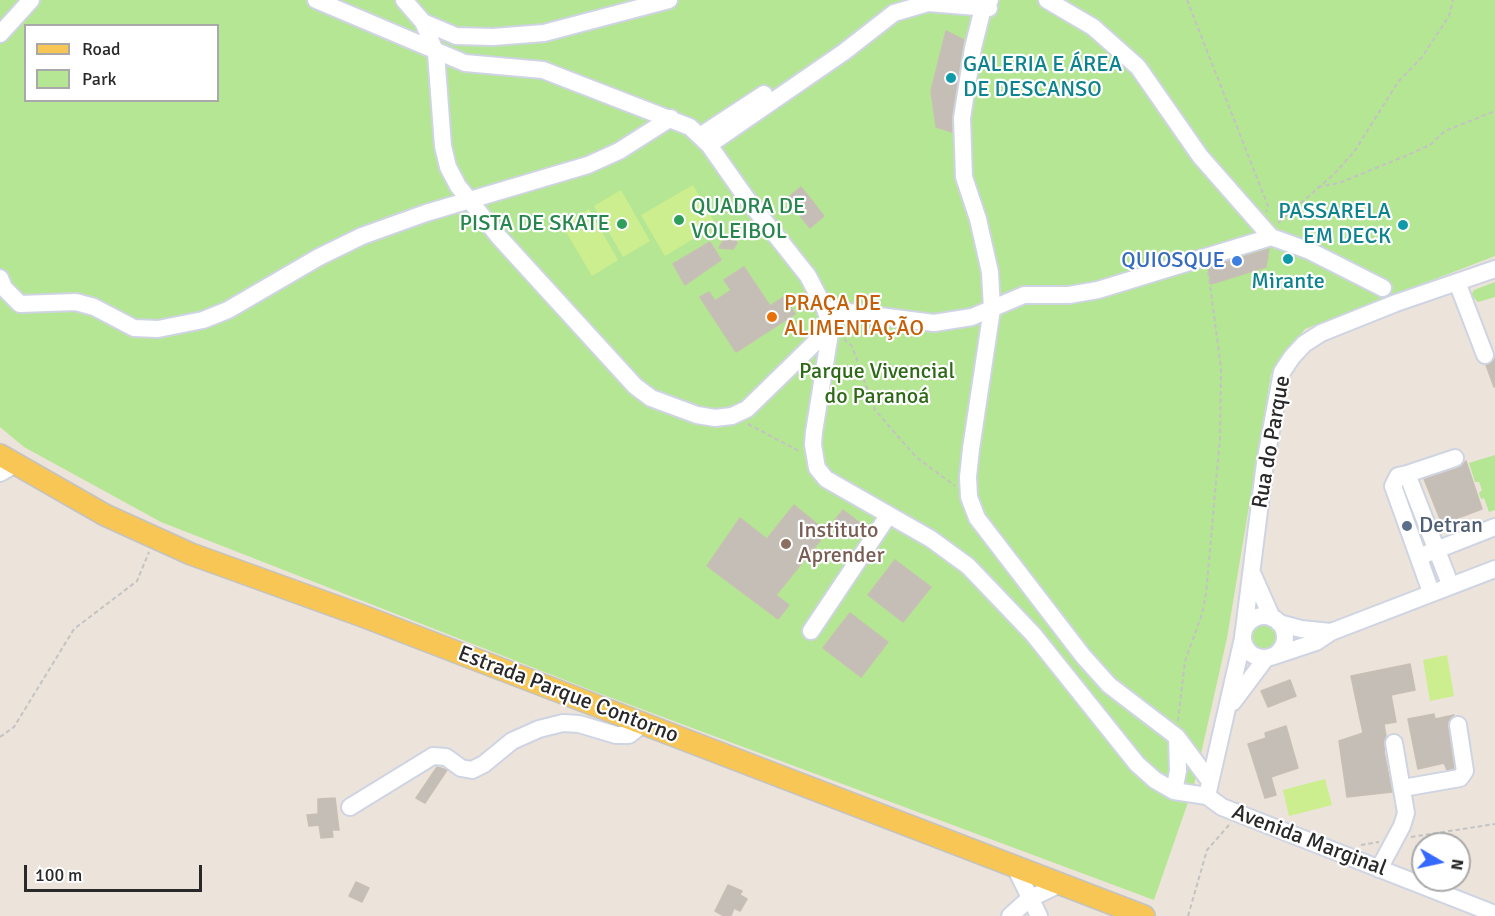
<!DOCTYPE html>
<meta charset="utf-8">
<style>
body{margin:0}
#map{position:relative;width:1495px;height:916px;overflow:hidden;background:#ece3da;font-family:Signika,sans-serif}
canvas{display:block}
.legend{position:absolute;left:24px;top:24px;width:195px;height:78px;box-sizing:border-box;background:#fff;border:2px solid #a9a9a9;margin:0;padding:8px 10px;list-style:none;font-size:18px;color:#292929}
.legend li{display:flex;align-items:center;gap:12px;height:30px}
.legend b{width:30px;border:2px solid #a9a9a9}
.north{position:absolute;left:1411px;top:832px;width:60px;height:60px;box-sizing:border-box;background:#fff;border:2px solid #a9a9a9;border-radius:50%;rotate:99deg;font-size:16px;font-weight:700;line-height:24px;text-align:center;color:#292929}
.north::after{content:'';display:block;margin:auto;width:21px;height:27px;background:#3468ff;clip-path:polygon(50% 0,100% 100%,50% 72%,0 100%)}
.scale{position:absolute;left:24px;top:865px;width:178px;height:27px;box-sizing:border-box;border:3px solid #292929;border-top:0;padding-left:8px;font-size:18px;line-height:21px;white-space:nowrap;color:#292929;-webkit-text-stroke:4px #fff;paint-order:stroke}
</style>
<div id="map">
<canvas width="1495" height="916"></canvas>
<ul class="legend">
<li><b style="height:8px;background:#f7c654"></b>Road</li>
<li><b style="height:16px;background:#b5e693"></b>Park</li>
</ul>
<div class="north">N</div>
<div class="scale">100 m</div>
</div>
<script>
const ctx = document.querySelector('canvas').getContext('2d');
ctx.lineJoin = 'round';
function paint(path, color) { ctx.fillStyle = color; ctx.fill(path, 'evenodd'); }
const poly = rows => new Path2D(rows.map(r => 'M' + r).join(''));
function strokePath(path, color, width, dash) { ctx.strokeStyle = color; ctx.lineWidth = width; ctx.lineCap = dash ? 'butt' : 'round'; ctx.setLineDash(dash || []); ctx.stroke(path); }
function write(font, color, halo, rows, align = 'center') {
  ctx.font = font + ' Signika,sans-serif'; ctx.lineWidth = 4.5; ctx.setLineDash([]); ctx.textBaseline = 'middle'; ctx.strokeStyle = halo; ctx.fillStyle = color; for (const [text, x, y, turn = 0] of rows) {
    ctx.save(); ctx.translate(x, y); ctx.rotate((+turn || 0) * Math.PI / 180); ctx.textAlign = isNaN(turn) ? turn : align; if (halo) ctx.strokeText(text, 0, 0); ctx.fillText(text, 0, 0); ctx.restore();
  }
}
const green = poly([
 [0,0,1495,0,1495,256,1305,329,1271,374,1227,638,1194,785,1154,900,593,691,161,522,24,447,0,427],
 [26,26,218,26,218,100,26,100],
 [1495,282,1495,297,1478,302,1471,295,1474,290],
 [1495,455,1495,510,1489,512,1484,498,1481,499,1479,493,1482,490,1479,482,1475,482,1469,463],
 '1249 636a14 14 0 1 1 28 0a14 14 0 1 1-28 0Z'
]);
const pitch = poly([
 [693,185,716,225,665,256,641,215],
 [621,190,650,241,623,257,594,206],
 [589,209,618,260,592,276,562,225],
 [1447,655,1454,696,1430,701,1423,660],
 [1325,779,1332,805,1289,816,1283,790]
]);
const building = poly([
 [946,31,964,40,952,117,952,132,936,127,931,91,946,31],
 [801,187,824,216,810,228,786,199,801,187],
 [726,236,734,236,737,243,733,249,719,248,726,236],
 [710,242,721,260,685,285,673,264,710,242],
 [1269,249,1266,267,1211,284,1208,267,1269,249],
 [744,267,770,306,784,297,795,314,736,352,700,297,709,292,715,301,731,290,724,280,744,267],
 [1495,358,1495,387,1494,387,1486,365,1495,358],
 [1466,461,1482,509,1442,524,1424,479,1458,468,1466,461],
 [794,505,827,532,776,595,789,605,778,619,707,566,740,518,767,539,794,505],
 [843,510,860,523,849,538,831,525,843,510],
 [895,560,931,587,903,622,868,595,895,560],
 [850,613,888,642,861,677,823,648,850,613],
 [1410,664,1415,690,1391,695,1396,722,1384,724,1386,736,1384,752,1392,792,1347,797,1339,741,1363,733,1351,676,1410,664],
 [1290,680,1296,696,1268,707,1261,691,1290,680],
 [1434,714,1435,719,1454,715,1448,726,1454,768,1447,770,1444,763,1418,769,1408,719,1434,714],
 [1286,726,1298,768,1271,777,1276,795,1265,798,1248,744,1266,738,1265,733,1286,726],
 [437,767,447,770,425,803,416,798,437,767],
 [335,798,339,830,332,830,333,837,321,838,319,825,309,826,307,815,318,814,318,799,335,798],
 [356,882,369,888,362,902,349,896,356,882],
 [728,885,742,891,740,895,747,899,740,911,734,908,731,916,724,916,715,911,728,885]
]);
const path = poly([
 [1187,0,1268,206,1266,212],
 [1318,187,1339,183,1403,157,1430,145,1445,131,1495,111],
 [1278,223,1334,174,1354,152,1398,82,1422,57,1449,16,1453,0],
 [844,339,852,346,875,410,916,457,955,486],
 [748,424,801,452],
 [1178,721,1185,661,1202,614,1206,594,1220,438,1221,368,1208,270],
 [0,737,14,727,74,629,137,581,149,552],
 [1411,837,1495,824],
 [1361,845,1379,842],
 [1188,916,1207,850,1229,825]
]);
const minor = poly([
 [316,0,465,63,543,70,690,127,709,145,747,199,808,276,825,309,831,327,814,432,813,445,817,468,826,479,931,539,968,566,1033,634,1137,764,1155,780,1174,791,1207,796],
 [404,0,423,22,456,36,493,37,544,33,669,0],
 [990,0,983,8,973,48,962,118,964,177,978,219,990,272,992,309,971,449,968,477,969,497,977,518,1083,656,1109,685,1177,737,1178,771,1174,791],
 [1047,0,1093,27,1138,67,1200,156,1271,237],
 [423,22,436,53,443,146,448,167,458,186,499,237,635,386,651,398,697,415,715,418,732,416,747,409,831,327],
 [0,34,31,0],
 [700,136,764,94],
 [709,145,844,52,894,13,928,3,989,8],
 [0,278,4,288,20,304,76,302,94,307,134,328,158,329,203,320,228,310,319,257,362,236,426,213,588,165,619,151,671,118],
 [1457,282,1485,355],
 [825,309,934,323,972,317,1024,295,1069,295,1098,290,1271,237,1310,251,1383,288],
 [0,473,14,465],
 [1407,474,1455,458],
 [1426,554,1495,527],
 [1253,575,1272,618],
 [1431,592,1393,486,1398,476,1407,474,1450,584],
 '1243 637a21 21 0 1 1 42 0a21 21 0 1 1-42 0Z',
 [1279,623,1301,629,1331,632],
 [1244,630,1265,463,1282,372,1292,357,1304,344,1321,333,1396,303,1495,269],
 [811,631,888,516],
 [1243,638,1207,796,1222,807,1495,914],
 [1274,656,1316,642,1331,632,1495,569],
 [1233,702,1266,658],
 [1177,737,1209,780],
 [1403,788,1460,778,1465,771,1458,725],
 [350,807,433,756,446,757,461,768,472,770,484,764,512,741,539,729,563,723,579,724,616,735,629,735,643,724],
 [1015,867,1039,916],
 [1379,869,1402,826,1406,813,1394,743],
 [1010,916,1029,899,1060,884]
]);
const major = poly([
 [0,455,105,515,191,554,360,615,1144,916]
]);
const markers = [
 [951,78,6,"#0f9aa8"],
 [679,220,6,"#2e9e5b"],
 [622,224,6,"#2e9e5b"],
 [1403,225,6,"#0f9aa8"],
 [1288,259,6,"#0f9aa8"],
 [1237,261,6,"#3f7fe0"],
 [772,317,6,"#e8710a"],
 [1407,526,6,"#5c6f8a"],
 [786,544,6,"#8d6e63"]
];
const cultureNames = [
 ["GALERIA E ÁREA",963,65],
 ["DE DESCANSO",963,90],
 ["PASSARELA",1391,212,"right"],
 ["EM DECK",1391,237,"right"],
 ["Mirante",1288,282,"center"]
];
const leisureNames = [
 ["QUADRA DE",691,207],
 ["VOLEIBOL",691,232],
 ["PISTA DE SKATE",610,224,"right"]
];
const shopNames = [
 ["QUIOSQUE",1225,261]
];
const foodNames = [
 ["PRAÇA DE",784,304],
 ["ALIMENTAÇÃO",784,329]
];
const parkNames = [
 ["Parque Vivencial",877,372],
 ["do Paranoá",877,397]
];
const streetNames = [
 ["Rua do Parque",1272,442,-80],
 ["Estrada Parque Contorno",568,695,21],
 ["Avenida Marginal",1309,841,21]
];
const serviceNames = [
 ["Detran",1419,526]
];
const educationNames = [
 ["Instituto",798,531],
 ["Aprender",798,556]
];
paint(green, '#b5e693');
paint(pitch, '#ccee8e');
paint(building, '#c4beb6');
strokePath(building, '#c8bfb4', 1.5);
strokePath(minor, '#cfd4e3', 20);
strokePath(major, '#c3c3c3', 24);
strokePath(path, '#c3c3c3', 2, [4.5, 3]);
strokePath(minor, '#fff', 16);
strokePath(major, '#f7c654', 21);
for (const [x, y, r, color] of markers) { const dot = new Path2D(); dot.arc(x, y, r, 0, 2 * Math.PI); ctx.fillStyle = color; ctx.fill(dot); strokePath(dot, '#fff', 2); }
write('22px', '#0d838f', '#fff', cultureNames, 'left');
write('22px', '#27864d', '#fff', leisureNames, 'left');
write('22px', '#366cbe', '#fff', shopNames, 'right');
write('22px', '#c56008', '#fff', foodNames, 'left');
write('22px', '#2d6916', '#fff', parkNames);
write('22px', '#292929', '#fff', streetNames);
write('22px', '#4e5e75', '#fff', serviceNames, 'left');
write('22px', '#785e54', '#fff', educationNames, 'left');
</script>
